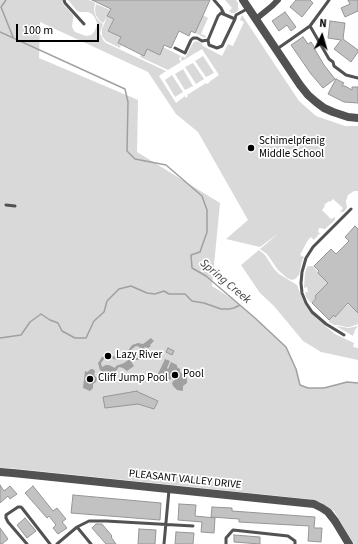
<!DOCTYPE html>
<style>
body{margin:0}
#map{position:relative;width:358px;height:544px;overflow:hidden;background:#fff;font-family:"Source Sans 3",sans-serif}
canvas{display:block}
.north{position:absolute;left:302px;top:16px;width:40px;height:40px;-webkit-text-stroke:3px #fff;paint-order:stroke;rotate:5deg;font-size:11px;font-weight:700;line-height:16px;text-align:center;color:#000}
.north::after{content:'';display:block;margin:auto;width:14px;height:18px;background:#000;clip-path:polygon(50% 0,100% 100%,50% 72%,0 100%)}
.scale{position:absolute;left:16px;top:24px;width:83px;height:18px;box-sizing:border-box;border:2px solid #000;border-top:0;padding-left:5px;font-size:12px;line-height:14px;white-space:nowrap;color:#000;-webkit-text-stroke:3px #fff;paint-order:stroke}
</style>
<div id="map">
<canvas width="358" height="544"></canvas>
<div class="north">N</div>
<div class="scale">100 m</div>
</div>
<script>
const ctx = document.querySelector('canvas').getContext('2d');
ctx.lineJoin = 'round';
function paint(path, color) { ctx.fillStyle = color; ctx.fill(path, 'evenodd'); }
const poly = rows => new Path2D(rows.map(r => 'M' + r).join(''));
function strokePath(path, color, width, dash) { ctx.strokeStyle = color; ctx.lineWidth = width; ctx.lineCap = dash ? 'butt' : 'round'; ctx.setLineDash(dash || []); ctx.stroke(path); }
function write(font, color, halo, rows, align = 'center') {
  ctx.font = font + ' "Source Sans 3",sans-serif'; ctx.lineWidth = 3.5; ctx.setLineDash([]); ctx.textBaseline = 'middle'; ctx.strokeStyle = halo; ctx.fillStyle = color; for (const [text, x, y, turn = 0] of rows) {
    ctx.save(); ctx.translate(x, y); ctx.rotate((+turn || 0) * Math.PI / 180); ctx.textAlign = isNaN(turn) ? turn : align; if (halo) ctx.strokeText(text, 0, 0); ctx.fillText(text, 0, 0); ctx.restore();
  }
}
const green = poly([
 [0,0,62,0,63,4,73,15,73,19,72,26,73,29,75,32,86,36,91,35,94,32,97,26,97,23,95,18,92,14,88,12,80,12,77,11,68,0,89,0,95,3,94,10,96,17,100,22,103,24,100,33,103,40,106,43,166,71,159,76,176,103,185,96,186,98,188,96,187,95,206,83,207,84,209,83,209,82,219,75,202,49,182,61,181,59,182,56,185,58,192,45,194,42,197,41,201,43,203,46,222,56,228,44,233,46,244,22,240,20,242,15,299,101,316,116,345,126,358,126,358,191,354,191,348,195,346,201,347,208,344,212,340,212,343,208,333,199,330,202,329,201,324,205,325,206,322,210,331,219,335,217,335,220,325,229,319,228,318,232,321,234,319,234,314,240,311,237,308,240,300,255,304,257,302,261,299,275,295,279,292,280,287,278,278,270,267,254,260,249,279,233,260,247,226,239,248,220,198,132,176,114,148,72,40,22,39,58,138,100,137,152,220,203,212,286,234,300,255,318,286,347,296,369,300,385,308,388,324,388,347,382,358,383,358,544,354,544,334,511,320,502,308,499,9,468,0,468],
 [225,0,236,0,238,3,238,8,239,9,235,13,231,13,229,11,232,8],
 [96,4,110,10,107,16,114,19,108,31,121,37,118,44,121,45,120,48,106,41,102,36,102,29,107,17,103,23,100,21,96,15,95,10],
 [203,15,208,18,201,34,206,36,205,38,195,33],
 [163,47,181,56,179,59,181,62,168,70,140,57,141,55,144,55,147,49,160,55],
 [203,56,214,73,206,77,195,61],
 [193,63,204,79,196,84,185,67],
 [183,69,193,86,185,90,175,74],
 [172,75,183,92,175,97,165,80],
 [259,250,265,255,274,269,279,274,297,285,304,303,316,318,335,334,354,343,353,347,358,348,358,360,321,352,303,341,274,306,260,293,241,265],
 [309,266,313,266,318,272,318,273,328,283,315,296,316,298,311,303,306,297,305,292,308,292,307,287,304,288,305,273,307,267],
 [348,304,358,313,358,324,350,327,346,327,338,325,334,325,329,322,329,320,333,316,335,317],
 [336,326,349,328,358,326,355,330,353,336]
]);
const water = poly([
 [151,338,154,341,150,345,151,346,148,348,144,347,146,352,144,357,140,360,132,360,132,363,134,366,127,371,123,368,119,367,115,372,110,374,105,374,100,370,99,367,98,363,102,357,107,355,118,357,122,357,128,351,132,345,138,343,143,344],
 [136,346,140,347,138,349,139,351,141,351,143,350,143,352,141,356,138,358,131,358,124,363,116,366,115,368,109,365,106,365,102,367,101,363,104,359,109,357,116,360,125,359,129,355,132,349],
 [165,359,170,361,167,368,168,369,171,362,177,365,177,367,180,369,180,372,187,377,187,383,183,386,183,391,177,390,173,386,172,383,175,379,175,377,172,377,170,380,164,377,165,375,164,374,162,378,157,376],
 [91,369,93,369,95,371,94,375,97,378,96,382,93,384,93,388,90,391,83,388,85,371,87,372]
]);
const stream = poly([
 [6,0,1,7,13,37],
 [0,32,125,89,128,102,127,151,135,159,166,165,202,196,207,210,207,232,200,252,191,255,192,268,206,276,255,318,286,347,296,369,300,385,308,388,324,388,347,382,358,383],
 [0,338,21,335,30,322,41,314,50,320,58,323,62,331,75,338,86,338,94,321,104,312,107,301,119,289,131,286,147,293,155,294,164,291,169,294,185,294,192,301,204,303,221,309,229,309,234,308,240,305]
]);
const building = poly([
 [92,0,210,0,195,33,191,31,189,36,179,31,171,48,164,45,160,55,147,49,144,56,118,43,121,37,108,31,114,19,107,16,111,9,92,0],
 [296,0,310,0,313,3,302,17,290,7,296,0],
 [348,0,358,0,358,11,345,17,341,8,350,4,348,0],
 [285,12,296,27,291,31,287,25,279,31,272,21,285,12],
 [330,21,345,23,343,39,358,50,358,52,351,62,334,49,341,40,328,38,330,21],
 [303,37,308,44,311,42,315,48,314,48,324,65,335,79,323,88,311,74,291,45,303,37],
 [336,79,344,83,342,86,345,86,352,90,352,87,358,87,358,103,344,102,328,94,336,79],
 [355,226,358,229,358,313,348,303,335,317,334,315,329,320,312,303,316,298,315,296,328,283,318,273,319,271,314,266,331,249,336,254,349,241,345,237,355,226],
 [168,348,174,351,172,355,166,352,168,348],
 [137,391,138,392,158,401,154,409,138,404,105,408,103,397,137,391],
 [0,485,4,491,10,486,17,494,10,499,8,496,0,503,0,485],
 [33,486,53,511,57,508,66,519,62,522,67,528,58,534,53,528,56,525,49,516,47,518,25,493,33,486],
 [73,495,161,503,160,520,71,513,73,495],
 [179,504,196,505,195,516,215,518,214,533,201,532,202,522,178,520,179,504],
 [212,507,232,508,232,511,315,517,314,528,322,528,321,542,308,541,309,526,239,522,239,519,211,517,212,507],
 [25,518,36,531,27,538,17,525,25,518],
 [96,524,102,524,112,536,111,537,116,544,106,544,92,528,96,524],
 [0,528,8,539,2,544,0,544,0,528],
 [139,529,156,530,155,544,138,544,139,529],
 [176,532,194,533,193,544,175,544,176,532],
 [234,535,260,537,260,544,234,542,234,535]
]);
const service = poly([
 [64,0,65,3,84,24],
 [214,0,221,8,224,14],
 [235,19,221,13,218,16,208,40,209,45,217,48,222,46,235,19,236,15,247,9],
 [310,26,329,0],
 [175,48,185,53,191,40,193,38,197,38,202,41,208,40],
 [277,49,310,26,329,59,333,62,334,66,346,75,358,78],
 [6,205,15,206],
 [344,335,326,324,312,312,306,303,302,293,301,283,302,272,306,258,313,247,351,209],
 [77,527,91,544],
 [27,544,8,522,6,518,6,515,18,507,21,507,22,508,50,544],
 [57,544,77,527,89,521,106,521,193,526],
 [164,544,169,490],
 [226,544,226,538,233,530,288,536,295,541,295,544]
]);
const minor = poly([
 [256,19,272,6,278,0]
]);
const tertiary = poly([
 [243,0,300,85,308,95,316,102,324,108,333,112,348,117,358,118],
 [0,472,13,473,314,504,322,508,328,512,335,521,349,544]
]);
const markers = [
 [251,148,4,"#000"],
 [108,356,4,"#000"],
 [175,375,4,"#000"],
 [90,379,4,"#000"]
];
const poiNames = [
 ["Schimelpfenig",259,142],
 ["Middle School",259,155],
 ["Lazy River",116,356],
 ["Pool",183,375],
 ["Cliff Jump Pool",98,379]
];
const streetNames = [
 ["PLEASANT VALLEY DRIVE",185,480,6]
];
const waterNames = [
 ["Spring Creek",225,282,40]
];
paint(green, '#d9d9d9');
paint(water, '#a0a0a0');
strokePath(stream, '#a0a0a0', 1.5);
paint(building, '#c2c2c2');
strokePath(building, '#969696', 1);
strokePath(service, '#525252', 3);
strokePath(minor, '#525252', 6);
strokePath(tertiary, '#525252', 8);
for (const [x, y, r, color] of markers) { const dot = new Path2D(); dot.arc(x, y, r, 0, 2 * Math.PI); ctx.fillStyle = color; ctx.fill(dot); strokePath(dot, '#fff', 1.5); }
write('11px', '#000', '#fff', poiNames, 'left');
write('11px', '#000', '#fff', streetNames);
write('italic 12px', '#414141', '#fff', waterNames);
</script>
